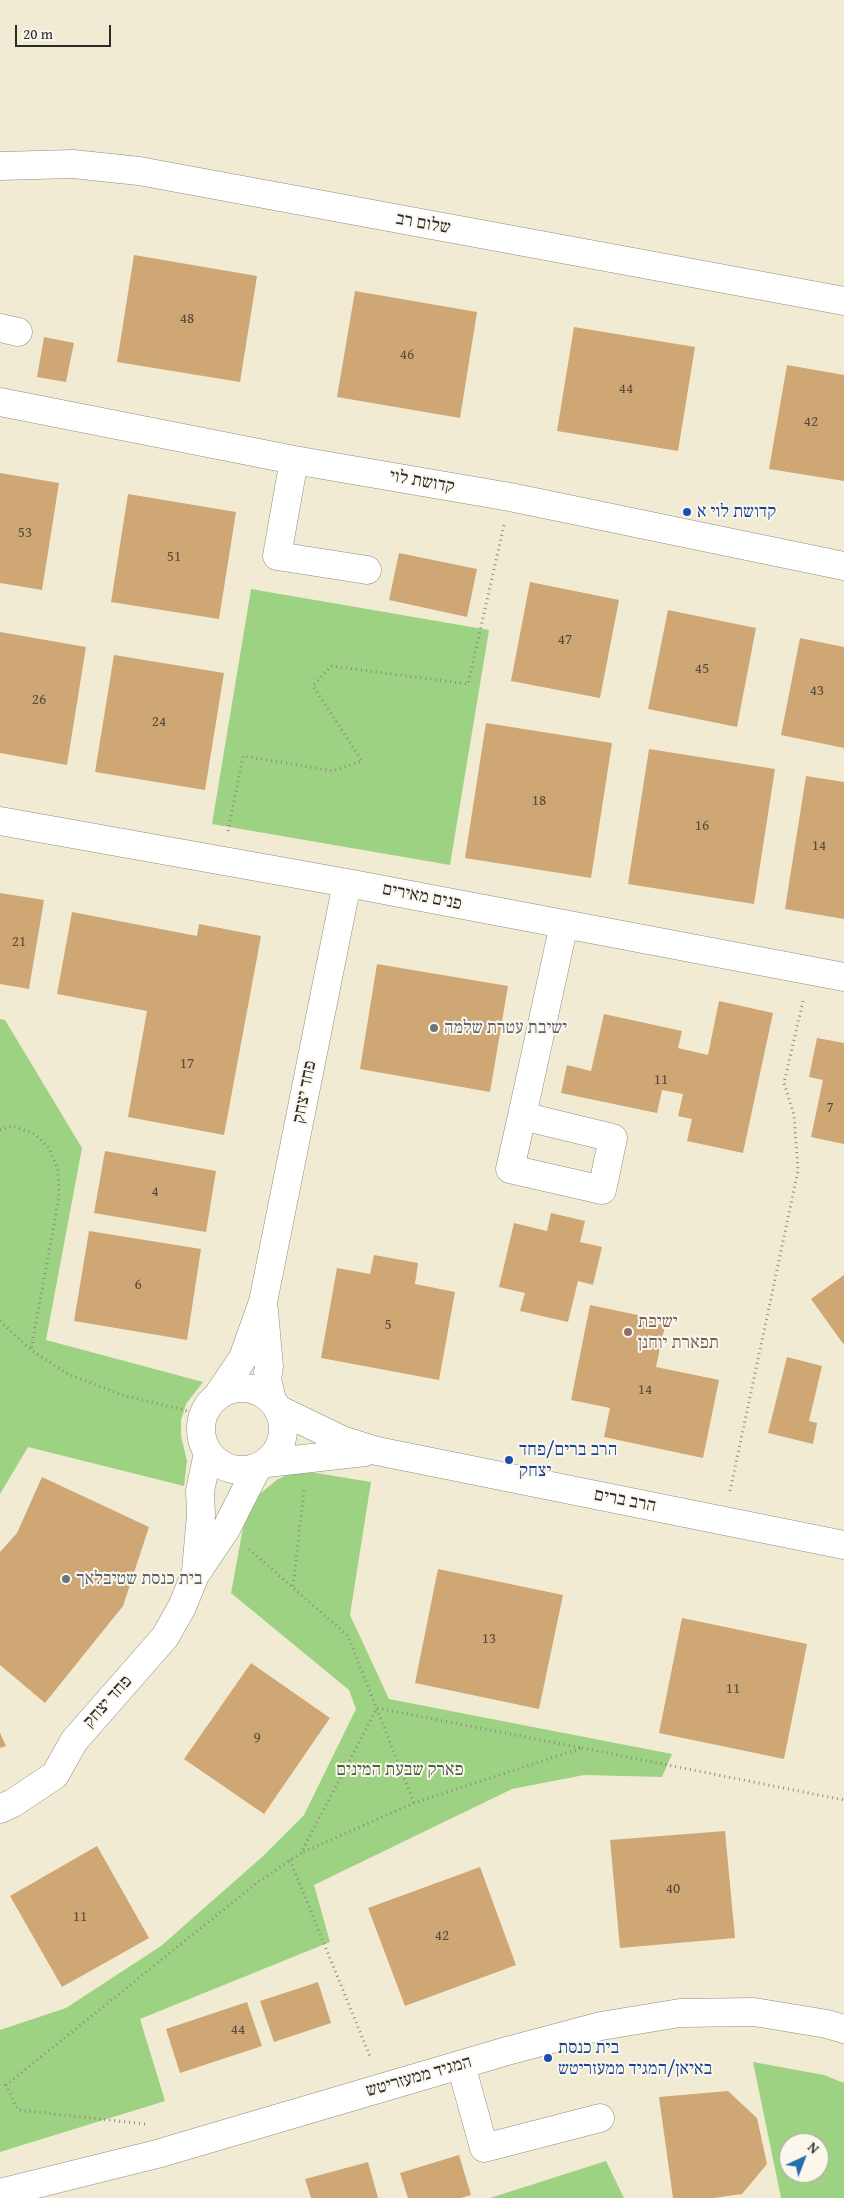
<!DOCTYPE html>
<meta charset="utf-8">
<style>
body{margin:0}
#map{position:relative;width:844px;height:2198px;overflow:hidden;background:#f2ebd3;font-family:"Gentium Book Plus",serif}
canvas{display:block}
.north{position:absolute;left:779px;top:2133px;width:50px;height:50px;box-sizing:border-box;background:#fbf7ec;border:1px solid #a8a59f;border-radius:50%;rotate:43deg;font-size:14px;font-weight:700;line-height:20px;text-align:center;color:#2b2b2b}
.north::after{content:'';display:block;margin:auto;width:18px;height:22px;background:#1f6fb2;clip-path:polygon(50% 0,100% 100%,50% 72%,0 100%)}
.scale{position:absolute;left:15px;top:25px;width:96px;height:22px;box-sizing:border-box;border:2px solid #2b2b2b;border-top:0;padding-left:6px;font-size:15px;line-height:18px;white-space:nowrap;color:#2b2b2b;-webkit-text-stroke:4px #fbf7ec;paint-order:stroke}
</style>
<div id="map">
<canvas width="844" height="2198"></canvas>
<div class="north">N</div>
<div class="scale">20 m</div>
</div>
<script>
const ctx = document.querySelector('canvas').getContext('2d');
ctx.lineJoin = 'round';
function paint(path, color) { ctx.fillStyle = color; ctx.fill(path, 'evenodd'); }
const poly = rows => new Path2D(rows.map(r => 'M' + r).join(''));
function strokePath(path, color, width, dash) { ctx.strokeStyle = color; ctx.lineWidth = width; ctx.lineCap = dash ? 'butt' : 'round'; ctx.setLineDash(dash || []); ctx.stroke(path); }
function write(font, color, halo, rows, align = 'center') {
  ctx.font = font + ' "Gentium Book Plus","Frank Ruhl Libre",serif'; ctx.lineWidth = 4; ctx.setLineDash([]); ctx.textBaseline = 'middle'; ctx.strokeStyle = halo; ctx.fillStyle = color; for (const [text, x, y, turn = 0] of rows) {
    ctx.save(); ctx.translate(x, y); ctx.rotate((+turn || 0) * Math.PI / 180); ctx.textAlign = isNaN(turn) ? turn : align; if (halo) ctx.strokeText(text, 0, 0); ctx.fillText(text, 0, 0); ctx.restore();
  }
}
const green = poly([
 [251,589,489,630,450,865,212,824],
 [0,1019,5,1020,82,1148,46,1340,203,1382,186,1404,181,1420,181,1436,187,1461,184,1486,28,1447,0,1494],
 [310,1472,371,1482,350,1615,389,1699,672,1754,662,1777,584,1775,512,1789,314,1885,330,1942,140,2019,165,2101,0,2152,0,2030,66,2008,161,1946,262,1857,304,1815,356,1709,349,1690,231,1593,243,1528,256,1497,278,1479,292,1473],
 [753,2062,824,2075,844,2083,844,2198,781,2198],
 [789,2143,819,2143,819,2173,789,2173],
 [606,2161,624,2198,490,2198]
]);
const building = poly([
 [134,255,257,276,240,382,117,362],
 [355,291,477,312,460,418,337,397],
 [574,327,695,347,678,451,557,431],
 [44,337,74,343,66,382,37,377],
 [787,365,844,375,844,481,769,469],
 [0,473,59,483,42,590,0,583],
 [128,494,236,512,219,619,111,602],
 [399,553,477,569,467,617,389,600],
 [530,582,619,600,600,698,511,681],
 [668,610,756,628,737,727,648,709],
 [0,632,86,647,67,765,0,753],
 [800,638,844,647,844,748,781,735],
 [114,655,224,673,205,790,95,772],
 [486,723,612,743,591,878,465,858],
 [649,749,775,769,754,904,628,884],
 [806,776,844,782,844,919,785,909],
 [0,893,44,900,29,989,0,984],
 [72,912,197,936,199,924,261,936,224,1135,128,1117,147,1011,57,994],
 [377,964,508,986,490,1092,360,1069],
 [719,1001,773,1013,743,1153,687,1141,692,1119,678,1116,683,1094,662,1090,657,1113,561,1093,567,1065,591,1071,604,1014,682,1031,678,1048,708,1055],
 [817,1038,844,1043,844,1144,811,1137,823,1080,809,1077],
 [105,1151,216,1171,206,1232,94,1213],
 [551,1213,585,1221,580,1242,602,1247,593,1285,578,1281,568,1322,520,1311,525,1293,499,1287,514,1223,547,1231],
 [89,1231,201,1249,187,1340,74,1321],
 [374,1255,418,1263,415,1284,455,1292,439,1380,321,1358,337,1268,370,1274],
 [844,1275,844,1345,811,1299],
 [590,1305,666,1321,656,1367,719,1380,703,1458,604,1437,610,1408,571,1400],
 [787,1357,822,1366,809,1421,817,1423,813,1444,768,1433],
 [42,1477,149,1527,123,1606,45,1703,0,1665,0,1552,17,1533],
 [438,1569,563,1595,539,1709,415,1683],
 [682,1618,807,1644,784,1759,659,1733],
 [251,1663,330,1718,264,1814,184,1759],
 [0,1733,6,1746,0,1748],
 [725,1831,735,1938,620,1948,610,1840],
 [97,1846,149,1938,62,1987,10,1896],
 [480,1867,516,1965,405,2006,368,1908],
 [318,1982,331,2023,274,2042,260,2001],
 [247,2002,262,2046,180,2073,166,2029],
 [728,2091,757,2118,767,2164,742,2194,713,2198,673,2198,659,2097],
 [459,2155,471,2195,461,2198,408,2198,400,2173],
 [368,2162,378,2198,311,2198,305,2179]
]);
const path = poly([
 [228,831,243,756,333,771,362,761,313,686,331,666,468,684,504,525],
 [0,1130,12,1126,35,1134,49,1148,58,1169,59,1197,31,1350],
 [0,1321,31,1350,68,1374,122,1395,192,1412],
 [730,1491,798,1171,794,1115,784,1083,803,1001],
 [249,1549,348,1636,414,1803],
 [293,1586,304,1490],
 [582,1748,844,1800],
 [290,1860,371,2059],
 [145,2124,18,2110,6,2085,258,1882,301,1853,377,1708,582,1748,414,1803,301,1853]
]);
const minor = poly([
 [0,166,73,164,139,171,844,301],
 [0,328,18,332],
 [0,402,294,460,510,497,844,566],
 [294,460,277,556,367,570],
 [0,821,347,883,844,977],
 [522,1116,613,1138,602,1190,510,1169,522,1116],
 [522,1116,564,924],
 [264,1311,269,1366,267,1380,272,1400],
 '201 1429a41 41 0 1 1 82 0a41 41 0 1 1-82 0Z',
 [218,1395,243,1358,263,1302,347,883],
 [280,1410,342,1440,377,1451,844,1545],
 [267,1463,365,1452],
 [196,1571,201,1515,200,1491,208,1453],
 [0,1809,13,1803,55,1775,74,1741,165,1637,182,1607,195,1575,226,1529,257,1468],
 [461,2065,484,2148,600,2118],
 [0,2193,157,2154,507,2051,601,2026,680,2013,754,2012,827,2024,844,2029]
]);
const markers = [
 [687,512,5,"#1a4fb4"],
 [434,1028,5,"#6b7280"],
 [628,1332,5,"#8d6e63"],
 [509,1460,5,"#1a4fb4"],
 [66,1579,5,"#6b7280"],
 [548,2058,5,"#1a4fb4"]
];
const numberNames = [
 ["48",187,319],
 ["46",407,355],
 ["44",626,389],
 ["42",811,422],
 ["53",25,533],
 ["51",174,557],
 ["47",565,640],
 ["45",702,669],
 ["43",817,691],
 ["26",39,700],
 ["24",159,722],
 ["18",539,801],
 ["16",702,826],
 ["14",819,846],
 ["21",19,942],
 ["17",187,1064],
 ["11",661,1080],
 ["7",830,1108],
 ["4",155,1192],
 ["6",138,1285],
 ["5",388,1325],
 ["14",645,1390],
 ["13",489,1639],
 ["11",733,1689],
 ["9",257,1738],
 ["40",673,1889],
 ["11",80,1917],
 ["42",442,1936],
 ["44",238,2030]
];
const streetNames = [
 ["שלום רב",423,224,10],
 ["קדושת לוי",422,482,10],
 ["פנים מאירים",422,897,11],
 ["פחד יצחק",305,1092,-79],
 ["הרב ברים",625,1501,11],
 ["פחד יצחק",108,1702,-48],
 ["המגיד ממעזריטש",419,2077,-16]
];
const transitNames = [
 ["קדושת לוי א",697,512],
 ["הרב ברים/פחד",519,1450],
 ["יצחק",519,1471],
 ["בית כנסת",558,2048],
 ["באיאן/המגיד ממעזריטש",558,2069]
];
const worshipNames = [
 ["ישיבת עטרת שלמה",444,1028],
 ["בית כנסת שטיבלאך",76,1579]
];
const educationNames = [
 ["ישיבת",638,1322],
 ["תפארת יוחנן",638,1343]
];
const parkNames = [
 ["פארק שבעת המינים",400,1770]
];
paint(green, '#9dd283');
paint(building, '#cfa775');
strokePath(minor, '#8e8b7f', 29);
strokePath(path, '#8e8b7f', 3, [1, 4]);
strokePath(minor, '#fff', 28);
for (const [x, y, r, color] of markers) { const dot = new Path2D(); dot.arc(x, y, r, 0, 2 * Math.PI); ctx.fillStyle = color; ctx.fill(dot); strokePath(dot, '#fbf7ec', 2); }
write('15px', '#544a3e', null, numberNames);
write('18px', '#2b2b2b', '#fbf7ec', streetNames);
write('18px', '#164399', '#fbf7ec', transitNames, 'left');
write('18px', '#5b616d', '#fbf7ec', worshipNames, 'left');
write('18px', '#785e54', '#fbf7ec', educationNames, 'left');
write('18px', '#4d5d45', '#fbf7ec', parkNames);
</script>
